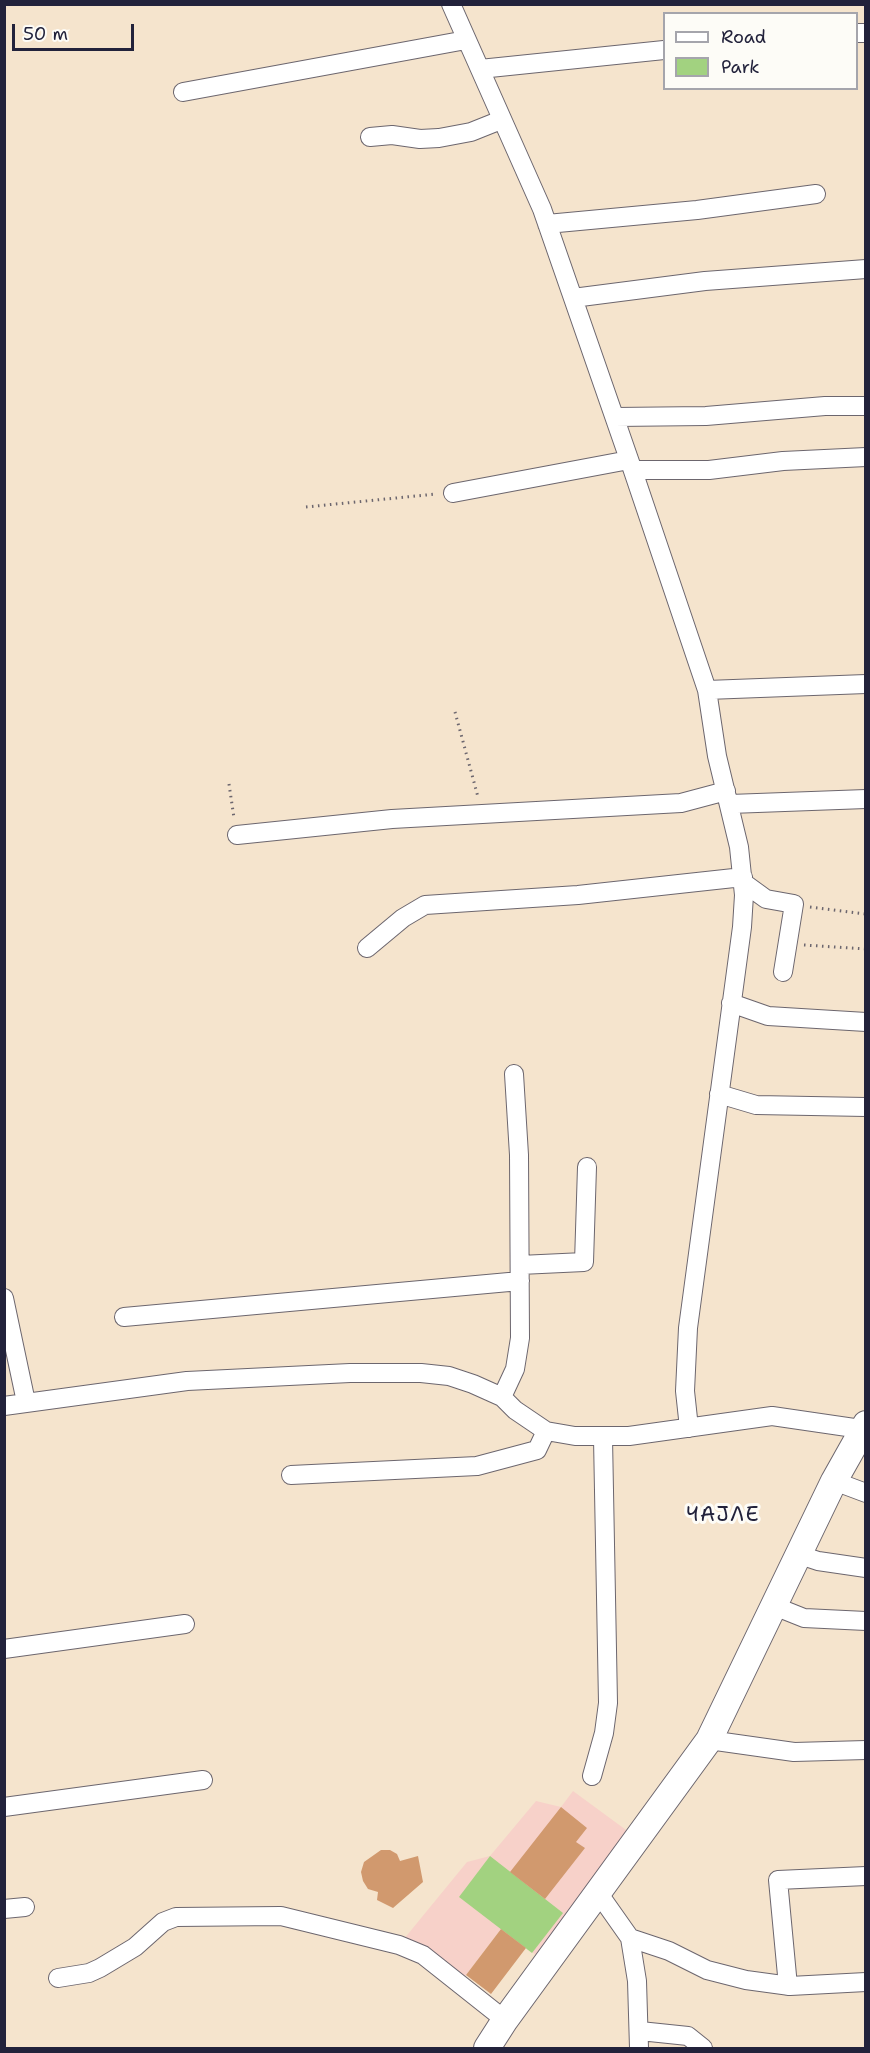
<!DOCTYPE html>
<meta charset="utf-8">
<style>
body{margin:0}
#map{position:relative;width:870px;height:2053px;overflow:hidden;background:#f5e4cd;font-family:"Shantell Sans",sans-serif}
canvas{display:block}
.frame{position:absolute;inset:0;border:6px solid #22223b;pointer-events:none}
.legend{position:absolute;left:663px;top:12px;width:195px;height:78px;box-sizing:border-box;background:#fdfcf7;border:2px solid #a5a5ac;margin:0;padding:8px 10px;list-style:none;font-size:18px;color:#22223b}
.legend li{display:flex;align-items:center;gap:12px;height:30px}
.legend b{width:30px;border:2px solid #a5a5ac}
.scale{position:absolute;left:12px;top:24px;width:122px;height:27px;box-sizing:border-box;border:3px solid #22223b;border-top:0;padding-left:8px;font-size:18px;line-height:21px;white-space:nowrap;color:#22223b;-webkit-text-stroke:4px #fdfcf7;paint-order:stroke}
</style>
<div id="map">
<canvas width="870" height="2053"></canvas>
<div class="frame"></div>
<ul class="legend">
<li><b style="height:8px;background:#fff"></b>Road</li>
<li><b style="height:16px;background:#a2d280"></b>Park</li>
</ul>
<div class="scale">50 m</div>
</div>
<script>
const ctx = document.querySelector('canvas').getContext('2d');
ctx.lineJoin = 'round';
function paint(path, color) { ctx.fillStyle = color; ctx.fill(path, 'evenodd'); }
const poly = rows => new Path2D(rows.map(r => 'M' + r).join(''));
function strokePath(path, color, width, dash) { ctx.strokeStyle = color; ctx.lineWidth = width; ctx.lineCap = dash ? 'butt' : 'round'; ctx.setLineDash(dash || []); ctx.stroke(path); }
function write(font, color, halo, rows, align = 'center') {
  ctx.font = font + ' "Shantell Sans",sans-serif'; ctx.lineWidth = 6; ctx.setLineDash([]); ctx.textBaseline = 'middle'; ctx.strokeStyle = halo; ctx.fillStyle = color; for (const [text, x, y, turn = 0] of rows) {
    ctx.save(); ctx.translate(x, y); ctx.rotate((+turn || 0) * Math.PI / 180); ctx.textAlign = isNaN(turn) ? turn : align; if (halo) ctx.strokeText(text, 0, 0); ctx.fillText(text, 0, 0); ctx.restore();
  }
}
const built = poly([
 [573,1791,637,1838,547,1963,501,1929,463,1979,399,1945,467,1862,490,1856,536,1801,561,1807]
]);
const green = poly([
 [490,1856,563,1913,532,1953,459,1897]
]);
const building = poly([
 [561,1807,587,1828,576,1842,585,1848,545,1899,510,1872],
 [381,1850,390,1850,397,1854,400,1861,418,1856,423,1882,393,1908,377,1900,378,1892,368,1889,363,1881,361,1872,364,1862],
 [501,1929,526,1948,491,1994,466,1975]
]);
const path = poly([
 [306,507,436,494],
 [455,712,478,797],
 [229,784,234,818],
 [810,907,866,914],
 [804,945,866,949]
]);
const minor = poly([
 [451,4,542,209,631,465,707,690,717,756,739,847,744,895,742,927,688,1328,685,1391,689,1428],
 [856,33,866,33],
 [480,69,664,50],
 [183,92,466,40],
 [370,137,392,135,420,139,439,138,471,132,501,120],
 [547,224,697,210,816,194],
 [573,298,705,281,866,269],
 [615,417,706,416,825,406,866,406],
 [633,470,709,470,783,461,866,457],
 [453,493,629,460],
 [707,690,866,684],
 [730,804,866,799],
 [237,835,392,819,681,803,726,791],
 [744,883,766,899,794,904,783,972],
 [367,948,403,918,425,905,578,895,743,877],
 [731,1003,768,1016,866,1022],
 [719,1094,756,1105,866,1107],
 [520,1265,584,1262,587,1167],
 [4,1298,26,1402],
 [124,1317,520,1281],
 [502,1397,515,1369,520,1338,519,1155,514,1074],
 [4,1406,187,1381,350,1373,421,1373,449,1376,473,1384,502,1397,515,1410,546,1431,575,1436,629,1436,772,1416,861,1429],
 [291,1475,477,1466,537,1450,546,1431],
 [834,1481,866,1493],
 [800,1555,818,1561,866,1568],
 [774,1606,804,1618,866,1621],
 [4,1649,185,1624],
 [709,1740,794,1752,866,1750],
 [592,1776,604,1733,608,1703,603,1438],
 [4,1807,203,1780],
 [599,1894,630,1938,669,1951,707,1970,746,1980,790,1986,866,1982],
 [4,1909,25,1907],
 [630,1938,637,1981,639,2048],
 [58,1978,89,1973,100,1968,135,1947,163,1922,176,1917,281,1916,399,1945,423,1955,505,2020],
 [788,1986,778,1880,866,1876],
 [640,2031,688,2036,703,2048]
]);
const secondary = poly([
 [487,2048,505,2020,709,1740,834,1481,866,1424]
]);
const quarterNames = [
 ["ЧАЈЛЕ",723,1516]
];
paint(built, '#f7d1c9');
paint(green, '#a2d280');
paint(building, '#d1996e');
strokePath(minor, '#6c666e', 20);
strokePath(secondary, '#6c666e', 28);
strokePath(path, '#6c666e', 3, [1.5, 4.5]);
strokePath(minor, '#fff', 18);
strokePath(secondary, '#fff', 26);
ctx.letterSpacing = '1.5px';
write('21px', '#22223b', '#fdfcf7', quarterNames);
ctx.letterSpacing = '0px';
</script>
